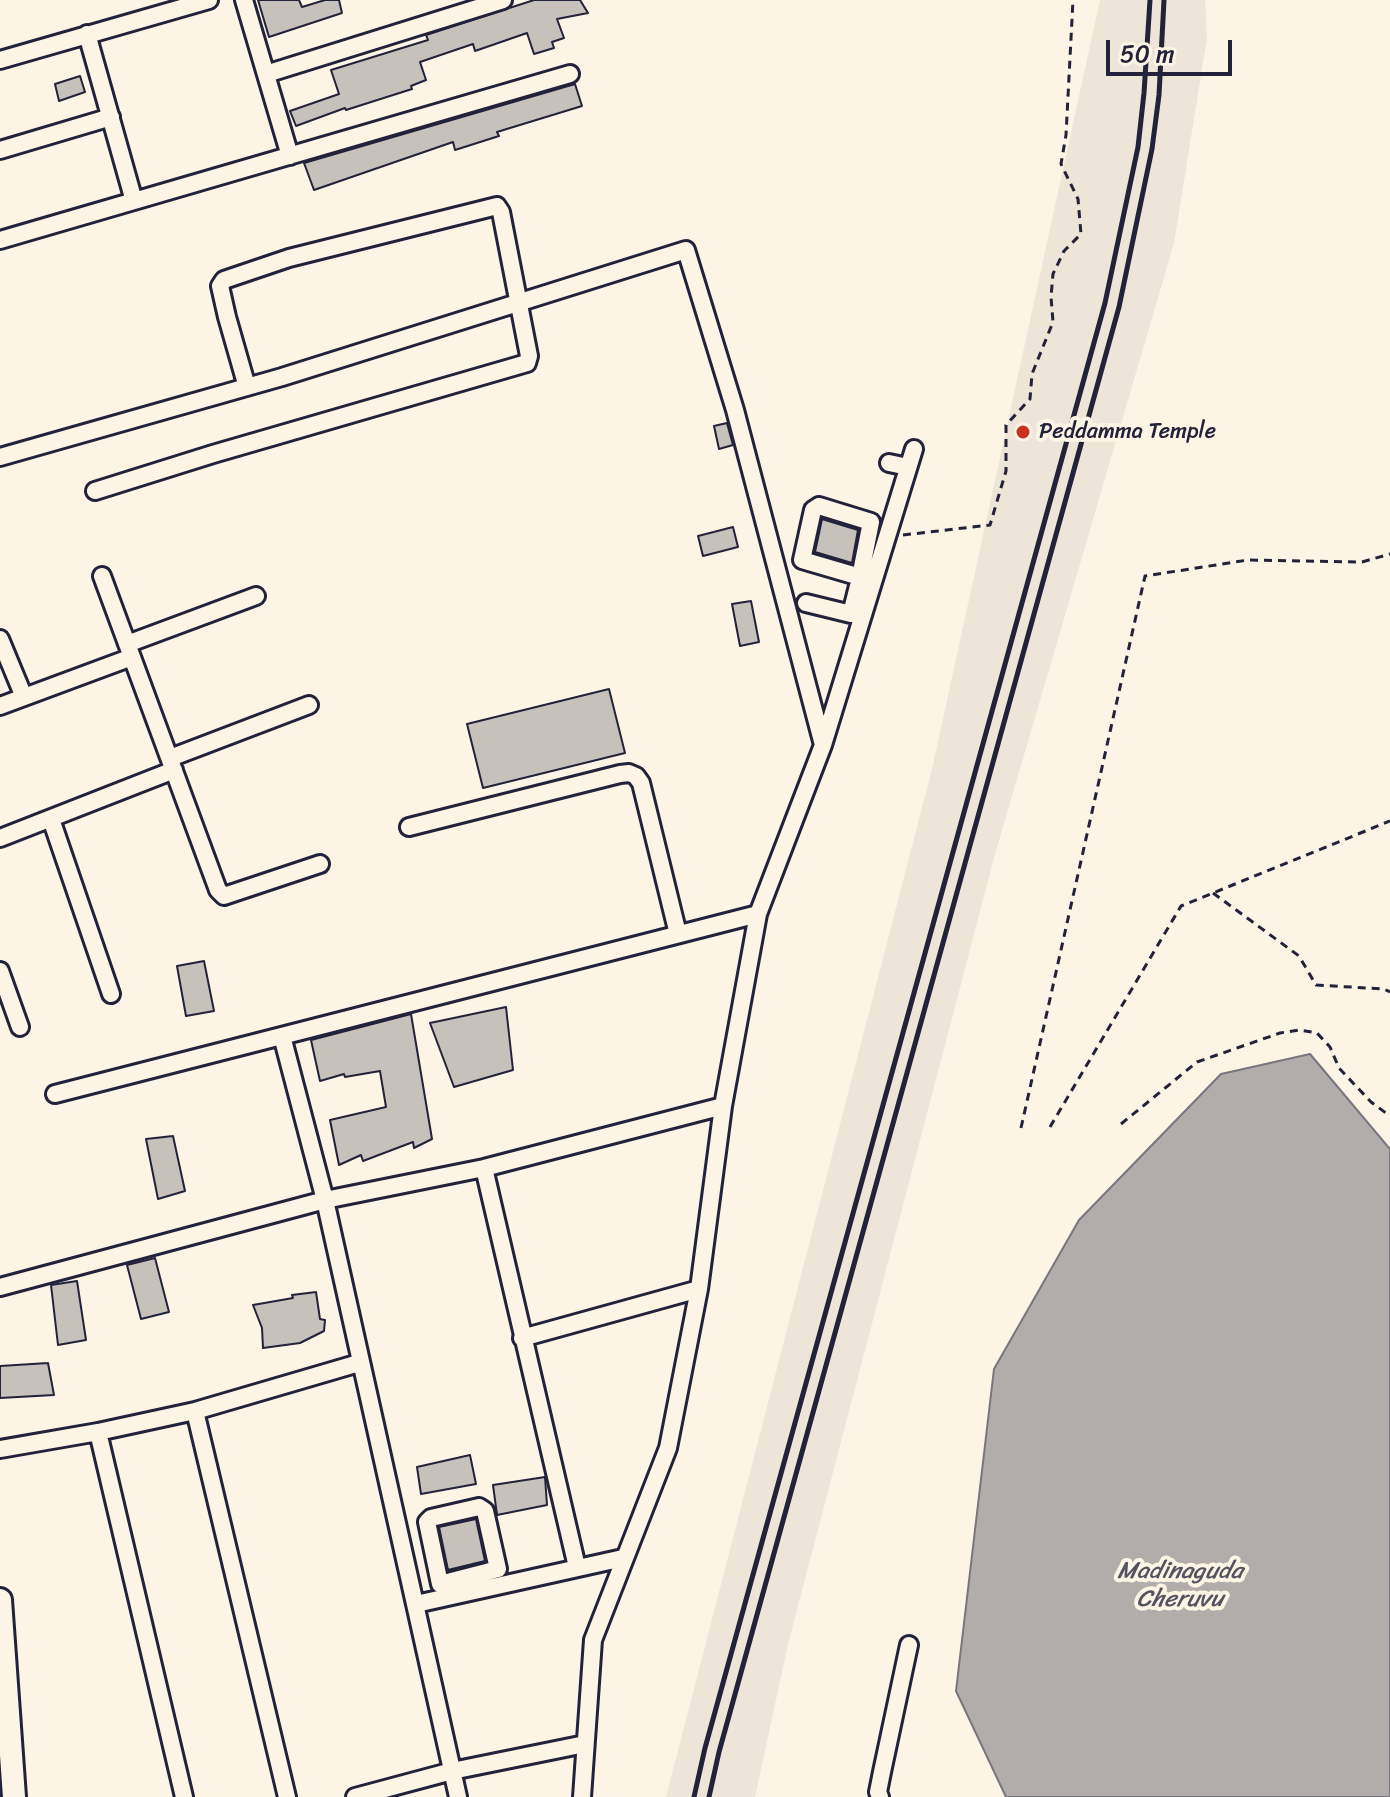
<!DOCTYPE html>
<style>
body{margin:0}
#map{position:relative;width:1390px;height:1797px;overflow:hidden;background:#fcf5e5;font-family:Sriracha,sans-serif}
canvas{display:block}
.scale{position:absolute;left:1106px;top:40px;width:126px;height:36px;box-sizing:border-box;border:4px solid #22223b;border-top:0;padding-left:10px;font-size:24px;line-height:28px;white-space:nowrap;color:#22223b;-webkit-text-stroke:6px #fcf5e5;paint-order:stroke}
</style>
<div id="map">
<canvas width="1390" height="1797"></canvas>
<div class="scale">50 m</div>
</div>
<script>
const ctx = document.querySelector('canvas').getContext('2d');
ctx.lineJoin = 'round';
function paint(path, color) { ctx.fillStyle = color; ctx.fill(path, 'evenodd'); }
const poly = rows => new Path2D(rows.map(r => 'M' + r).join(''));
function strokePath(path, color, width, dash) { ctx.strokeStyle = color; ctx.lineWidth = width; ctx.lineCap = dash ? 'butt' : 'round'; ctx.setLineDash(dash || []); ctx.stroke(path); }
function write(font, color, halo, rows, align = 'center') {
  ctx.font = font + ' Sriracha,sans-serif'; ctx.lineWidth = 8; ctx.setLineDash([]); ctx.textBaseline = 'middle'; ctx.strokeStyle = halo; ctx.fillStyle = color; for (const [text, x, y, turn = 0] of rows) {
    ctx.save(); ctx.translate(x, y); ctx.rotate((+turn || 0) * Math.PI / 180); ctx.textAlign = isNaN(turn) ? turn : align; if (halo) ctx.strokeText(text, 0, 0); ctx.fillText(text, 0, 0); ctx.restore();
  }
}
const built = poly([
 [1100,0,1205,0,1207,38,1174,243,995,854,788,1644,755,1797,666,1797,932,769]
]);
const water = poly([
 [1310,1054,1390,1149,1390,1797,1006,1797,956,1691,994,1369,1079,1220,1221,1074,1310,1054]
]);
const building = poly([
 [258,0,299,0,302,7,325,0,339,0,342,13,269,37,258,0],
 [534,0,580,0,588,13,557,19,564,38,552,42,554,48,534,54,527,33,475,51,473,44,420,62,426,80,411,86,412,89,346,110,345,108,296,126,290,111,339,94,331,70,428,40,426,35,534,0],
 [80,76,85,92,59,101,55,84,80,76],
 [575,84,582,106,497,132,499,136,455,150,453,142,314,190,304,163,575,84],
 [727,423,733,445,719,449,714,426,727,423],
 [822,519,858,530,852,563,815,552,822,519],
 [733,527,738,547,703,556,698,536,733,527],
 [751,601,759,642,740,646,732,604,751,601],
 [609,689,625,753,483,788,467,724,609,689],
 [204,961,214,1011,186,1016,177,966,204,961],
 [506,1007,513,1070,454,1087,430,1023,506,1007],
 [411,1014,432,1139,414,1148,413,1142,363,1161,361,1155,339,1165,330,1120,386,1107,380,1071,345,1077,344,1074,320,1081,311,1040,411,1014],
 [173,1136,185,1191,158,1199,146,1139,173,1136],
 [155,1258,169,1312,141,1319,127,1265,155,1258],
 [77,1281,86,1340,58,1345,51,1285,77,1281],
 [316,1292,320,1319,325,1320,324,1331,300,1343,263,1348,262,1328,253,1305,293,1298,292,1295,316,1292],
 [48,1363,54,1395,0,1398,0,1366,48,1363],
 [470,1455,476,1484,421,1494,417,1467,470,1455],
 [545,1477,547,1505,497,1515,493,1485,545,1477],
 [476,1519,485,1561,448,1570,439,1527,476,1519]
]);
const path = poly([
 [903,535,990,525,1006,471,1006,425,1030,399,1032,374,1053,322,1051,297,1053,274,1064,251,1081,234,1078,199,1061,164,1066,135,1073,0],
 [1213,893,1299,956,1316,985,1384,989,1390,992],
 [1121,1124,1197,1062,1280,1033,1299,1030,1317,1033,1330,1047,1339,1068,1371,1102,1390,1116],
 [1050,1127,1181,906,1390,821],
 [1021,1128,1145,576,1248,560,1362,562,1390,554]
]);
const minor = poly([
 [244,0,290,156],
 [87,34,134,201],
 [0,60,209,0],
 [266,74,503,0],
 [0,150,111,117],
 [0,240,570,74],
 [0,457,282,377,686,250,735,410,823,745],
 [889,463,908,467],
 [95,491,213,454,527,363,529,356,501,212,497,206,289,258,224,280,220,286,227,317,247,387],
 [819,506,871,522,860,577,802,560,813,510,819,506],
 [102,576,218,890,224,896,320,864],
 [806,603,851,614,858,586],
 [0,639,24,697],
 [127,644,256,596],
 [0,706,132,657],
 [170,758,309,705],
 [51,819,111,994],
 [409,827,620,774,629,773,636,776,641,783,678,934],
 [0,838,174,770],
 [0,971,20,1027],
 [282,1036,325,1200,458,1797],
 [55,1094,758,914],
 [484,1168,577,1567],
 [0,1287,325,1200,484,1168,723,1106],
 [522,1338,699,1289],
 [195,1411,287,1797],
 [98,1432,184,1797],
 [0,1449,98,1432,195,1411,359,1363],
 [479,1507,485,1511,498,1569,440,1584,427,1522,431,1518,479,1507],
 [416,1604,623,1558],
 [355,1797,452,1771,585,1744],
 [582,1797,593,1640,668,1448,699,1289,723,1106,758,914,823,745,914,449],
 [880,1797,878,1792,882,1772,909,1645]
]);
const tertiary = poly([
 [0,1600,14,1797]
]);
const rail = poly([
 [694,1797,705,1748,1105,303,1138,147,1144,93,1150,0],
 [709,1797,719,1752,1119,307,1152,149,1159,95,1164,0]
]);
const markers = [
 [1023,432,8,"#c8321e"]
];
const poiNames = [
 ["Peddamma Temple",1039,432]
];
const waterNames = [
 ["Madinaguda",1180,1572],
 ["Cheruvu",1180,1600]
];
paint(built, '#ece5d8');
paint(water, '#b2adab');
strokePath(water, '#78757e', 2);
paint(building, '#c6c1bb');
strokePath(building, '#22223b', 2);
strokePath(minor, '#22223b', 22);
strokePath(tertiary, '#22223b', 28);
strokePath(path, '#22223b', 3, [8, 6]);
strokePath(minor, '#fcf5e5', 16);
strokePath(tertiary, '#fcf5e5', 22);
strokePath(rail, '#22223b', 5);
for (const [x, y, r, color] of markers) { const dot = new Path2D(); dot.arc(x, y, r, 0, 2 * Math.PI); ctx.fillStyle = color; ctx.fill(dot); strokePath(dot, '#fcf5e5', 3); }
write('22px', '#22223b', '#fcf5e5', poiNames, 'left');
write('italic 24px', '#545362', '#fcf5e5', waterNames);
</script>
